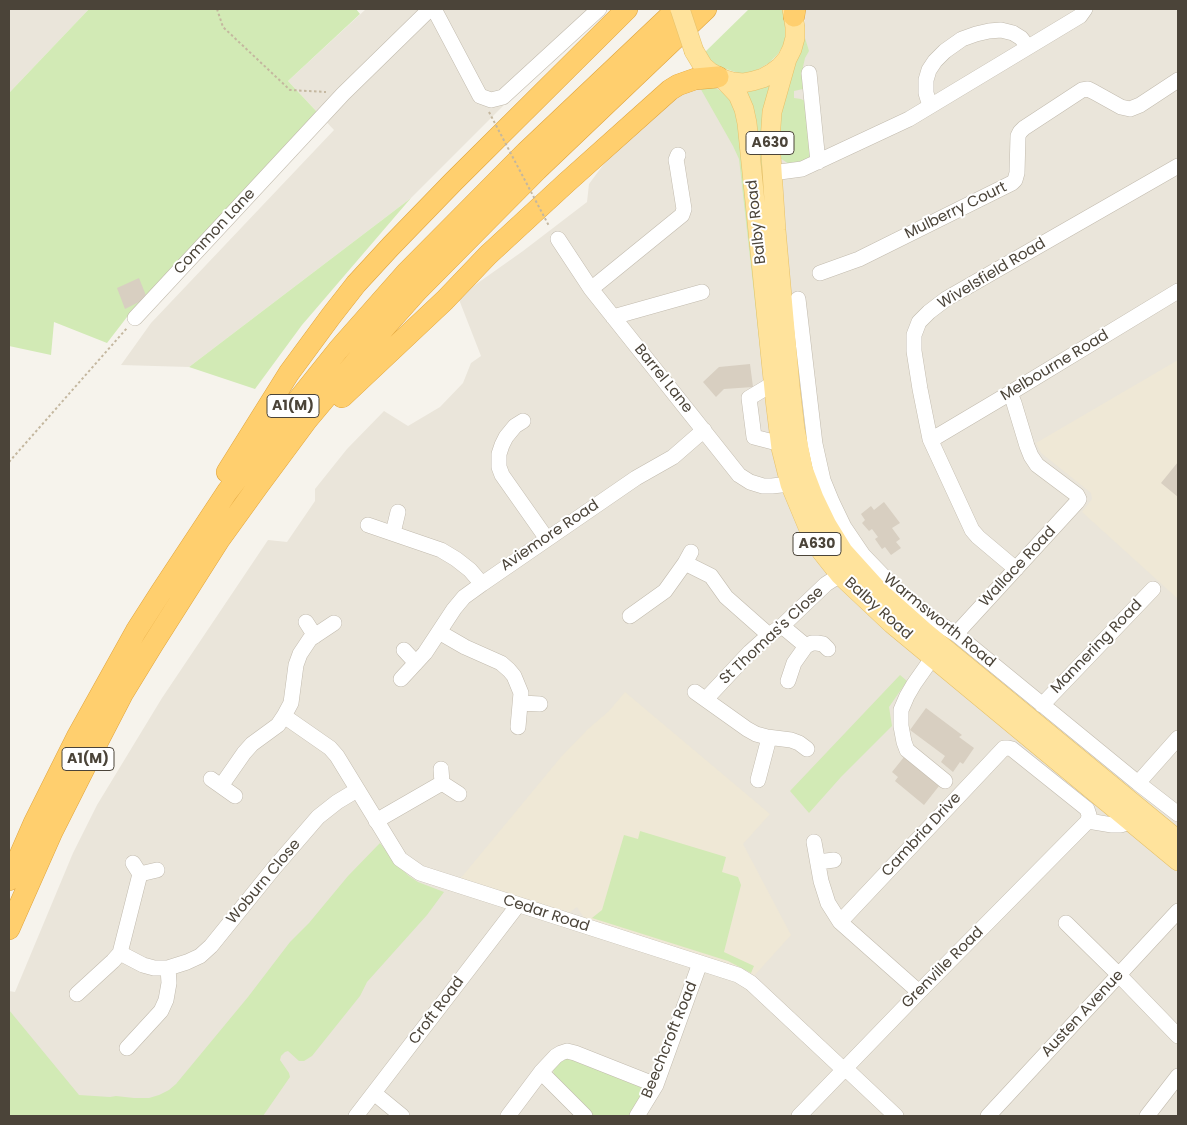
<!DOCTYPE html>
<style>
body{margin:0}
#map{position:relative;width:1187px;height:1125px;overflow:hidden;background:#f6f3ec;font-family:Poppins,sans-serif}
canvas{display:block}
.frame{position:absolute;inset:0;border:10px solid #4b4439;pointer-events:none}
</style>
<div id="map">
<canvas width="1187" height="1125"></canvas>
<div class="frame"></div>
</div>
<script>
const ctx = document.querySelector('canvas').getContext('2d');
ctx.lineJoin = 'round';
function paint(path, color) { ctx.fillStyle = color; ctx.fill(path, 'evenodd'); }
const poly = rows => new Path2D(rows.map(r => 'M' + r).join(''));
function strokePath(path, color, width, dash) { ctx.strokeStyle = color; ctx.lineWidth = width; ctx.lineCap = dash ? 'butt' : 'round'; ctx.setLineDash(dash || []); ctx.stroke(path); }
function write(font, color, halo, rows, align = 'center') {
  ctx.font = font + ' Poppins,sans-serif'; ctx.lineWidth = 4; ctx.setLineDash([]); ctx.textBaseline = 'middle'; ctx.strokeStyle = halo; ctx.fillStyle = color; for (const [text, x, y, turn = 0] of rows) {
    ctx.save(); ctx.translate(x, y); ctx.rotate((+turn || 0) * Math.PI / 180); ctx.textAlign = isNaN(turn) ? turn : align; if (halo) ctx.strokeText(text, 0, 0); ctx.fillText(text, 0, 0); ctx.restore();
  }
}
const residential = poly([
 [9,9,89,9,9,93],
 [366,9,600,9,411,198,189,367,121,365,151,323,334,130,288,81],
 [806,9,1178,9,1178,1116,9,1116,9,991,15,992,73,853,97,805,162,698,268,540,287,542,315,501,315,489,347,449,384,411,408,426,440,407,463,383,471,363,481,356,458,297,523,251,587,202,589,184,615,149,690,86,738,88,802,48]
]);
const education = poly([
 [1178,360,1178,599,1082,512,1092,499,1091,493,1041,453,1036,443],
 [625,692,770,814,743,844,791,935,754,976,734,966,584,918,577,907,570,912,567,912,460,879,561,757,588,729,609,711]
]);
const green = poly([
 [89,9,356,9,360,14,288,81,318,113,127,317,107,343,54,322,51,355,9,346,9,93],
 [749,9,784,9,787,30,785,42,778,54,769,63,757,70,748,73,738,73,723,68,710,62,704,53],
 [805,38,809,51,805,58,803,67,805,79,803,89,794,91,794,98,801,99,805,101,811,156,806,162,789,164,780,158,777,122,791,69],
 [772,79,766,181,761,183,742,88],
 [699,86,711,86,719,90,727,96,739,111,766,367,763,375,739,159,733,146],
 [411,198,302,325,255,389,189,367],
 [900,675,907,681,889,707,892,726,841,777,809,813,790,791],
 [640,831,726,857,722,872,738,877,741,885,724,952,754,966,751,973,728,961,592,918,602,910,624,835,638,839],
 [380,843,398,866,409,876,418,882,444,892,427,915,367,982,360,996,312,1056,304,1061,299,1061,288,1051,285,1052,281,1056,280,1060,289,1073,290,1077,263,1116,9,1116,9,1010,79,1095,110,1097,116,1096,134,1098,149,1098,159,1095,169,1090,176,1084,248,997,290,942,309,923,348,876],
 [565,1056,643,1088,644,1092,631,1116,593,1116,556,1080,554,1075,553,1070]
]);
const building = poly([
 [139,278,147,298,125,309,117,288],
 [750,364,753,387,724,389,716,397,703,382,719,367],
 [1178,462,1178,497,1161,483],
 [884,502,900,523,892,528,900,539,896,542,901,548,891,555,885,547,882,549,875,539,878,537,872,529,869,531,862,523,865,520,861,514,871,506,874,510],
 [926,708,962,735,959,737,974,748,963,764,960,762,953,772,941,762,945,756,910,730],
 [904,757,939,786,924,805,895,781,898,777,892,772]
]);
const path = poly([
 [217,9,223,27,290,90,326,92],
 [9,462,127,328]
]);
const minor = poly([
 [434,9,480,96,491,100,503,97,599,9],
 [809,73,818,162],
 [930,106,926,93,926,80,929,70,935,61,945,51,962,39,976,34,989,31,1001,30,1013,33,1021,38,1028,47],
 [772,173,802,169,909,119,1080,16,1085,9],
 [558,239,591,289,739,475,750,482,763,486,772,486,790,484],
 [820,273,859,259,1012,183,1015,180,1017,173,1018,136,1020,132,1024,128,1082,90,1088,89,1094,92,1121,107,1130,109,1140,105,1178,80],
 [591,289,682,215,684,209,677,165,676,160,678,155],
 [798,299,815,444,823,480,832,502,844,527,863,555,890,583,935,621,956,634,1138,783,1178,814],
 [613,317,702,292],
 [135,318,343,94,430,9],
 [774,383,749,398,754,437,781,444],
 [523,421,515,426,506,437,502,445,499,454,499,467,502,475,547,539],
 [930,439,936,437,1010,393,1178,291],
 [368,525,441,550,456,559,470,570,482,584],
 [393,533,398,512],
 [685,563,711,576,726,597,769,635],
 [1016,569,978,537,972,530,930,439,920,389,914,351,914,335,919,322,929,312,946,299,1178,166],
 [630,616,665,591,685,563,691,552],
 [306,622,315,636],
 [782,626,806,646],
 [439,632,465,647,501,663,509,670,514,676,521,693,518,727],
 [956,634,1077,502,1079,499,1077,495,1037,465,1031,456,1027,446,1014,403,1010,393],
 [404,650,416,663],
 [933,657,914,684,907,696,901,710,901,726,904,742,907,750,945,781],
 [401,679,425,653,454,609,464,597,482,584,636,478,673,457,704,430],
 [788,681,794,663,806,646,812,643,817,643,823,644,828,649],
 [695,692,747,729,756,734,767,737,791,740,799,743,807,749],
 [706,699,750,652,769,635,782,626,826,584,840,575],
 [521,703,540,704],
 [1042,705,1153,589],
 [284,716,330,748,337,756,400,859,420,873,738,975,751,983,844,1070],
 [441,769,442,783,459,794],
 [211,779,235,796],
 [758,780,769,738],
 [1138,783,1178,738],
 [221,786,244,753,252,744,278,725,284,716,291,703,296,665,300,654,310,639,334,623],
 [376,821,442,783],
 [814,842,821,881,828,903,840,922,919,992],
 [818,862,834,860],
 [133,863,140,874,157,870],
 [840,922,1004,748,1008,748,1012,749,1087,809,1089,815,1088,821,1112,825,1121,825,1130,822],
 [1066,923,1119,975,1178,1036],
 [120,953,143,965,154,968,168,968,187,962,200,956,211,946,274,868,318,817,337,802,357,790],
 [77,994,113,961,120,953,140,874],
 [127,1048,161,1011,166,1000,169,983,168,968],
 [845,1068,896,1116],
 [541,1072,585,1116],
 [374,1093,402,1116],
 [356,1116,518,905],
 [508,1116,541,1072,556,1056,561,1053,567,1051,575,1053,656,1085],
 [637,1116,656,1085,700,963],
 [799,1116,919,992,1088,821],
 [988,1116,1178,911],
 [1147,1116,1178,1076]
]);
const major = poly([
 [694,51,703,66,710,72,723,79,733,82,743,83,753,81,763,78,772,73,780,67,787,59,792,49,795,38,795,27,792,9],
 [787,59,772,112,770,141,776,230,790,386,795,429,803,469,814,498,827,525,843,551,880,592,925,632,1178,840],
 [723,79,738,95,744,109,747,123,775,399,781,448,790,484,810,532,821,551,840,575,892,624,1178,861]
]);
const highway = poly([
 [794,16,795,9],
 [342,397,445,300,488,255,566,183,670,90,678,85,695,79,718,77],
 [227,472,289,373,331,316,356,284,391,246,453,182,627,9],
 [9,880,34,823,78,735,136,631,161,592,227,492,290,410,338,350,406,273,526,152,677,9],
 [9,929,52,832,96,745,123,693,153,644,219,540,258,486,307,420,385,327,418,290,537,170,706,9]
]);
const pathBridge = poly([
 [489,112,549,226]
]);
const majorBridge = poly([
 [680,9,694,51]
]);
const shields = [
 [770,143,48],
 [293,406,52],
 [817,544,48],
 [88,759,52]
];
const shieldNames = [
 ["A630",770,143],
 ["A1(M)",293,406],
 ["A630",817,544],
 ["A1(M)",88,759]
];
const streetNames = [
 ["Mulberry Court",956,211,-26],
 ["Balby Road",757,222,-96],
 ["Common Lane",215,232,-47],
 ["Wivelsfield Road",992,274,-31],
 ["Melbourne Road",1055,366,-31],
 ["Barrel Lane",663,379,51],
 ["Aviemore Road",550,536,-34],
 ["Wallace Road",1018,567,-47],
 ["Balby Road",878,609,42],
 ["Warmsworth Road",939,621,39],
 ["St Thomas's Close",772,636,-43],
 ["Mannering Road",1097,647,-46],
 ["Cambria Drive",922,835,-47],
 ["Woburn Close",264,882,-50],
 ["Cedar Road",546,914,18],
 ["Grenville Road",943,968,-45],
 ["Croft Road",437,1011,-53],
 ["Austen Avenue",1083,1014,-47],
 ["Beechcroft Road",670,1040,-68]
];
paint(residential, '#eae5da');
paint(education, '#efe8d6');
paint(green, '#d2eab5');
paint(building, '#d8cfc1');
strokePath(minor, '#c2bbae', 16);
strokePath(major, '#e6c16a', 20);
strokePath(highway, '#e0a43c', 22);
strokePath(path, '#c4b79f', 2, [2.5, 2.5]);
strokePath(minor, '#fff', 15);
strokePath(major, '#ffe39c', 19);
strokePath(highway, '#ffcf6e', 21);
strokePath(majorBridge, '#e6c16a', 20, []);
strokePath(pathBridge, '#c4b79f', 2, [2.5, 2.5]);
strokePath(majorBridge, '#ffe39c', 19);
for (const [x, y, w] of shields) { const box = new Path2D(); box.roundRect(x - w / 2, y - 11.5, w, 23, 4); ctx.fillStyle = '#fff'; ctx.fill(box); strokePath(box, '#4b4439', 1); }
write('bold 14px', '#4b4439', null, shieldNames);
write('15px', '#4b4439', '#fff', streetNames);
</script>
